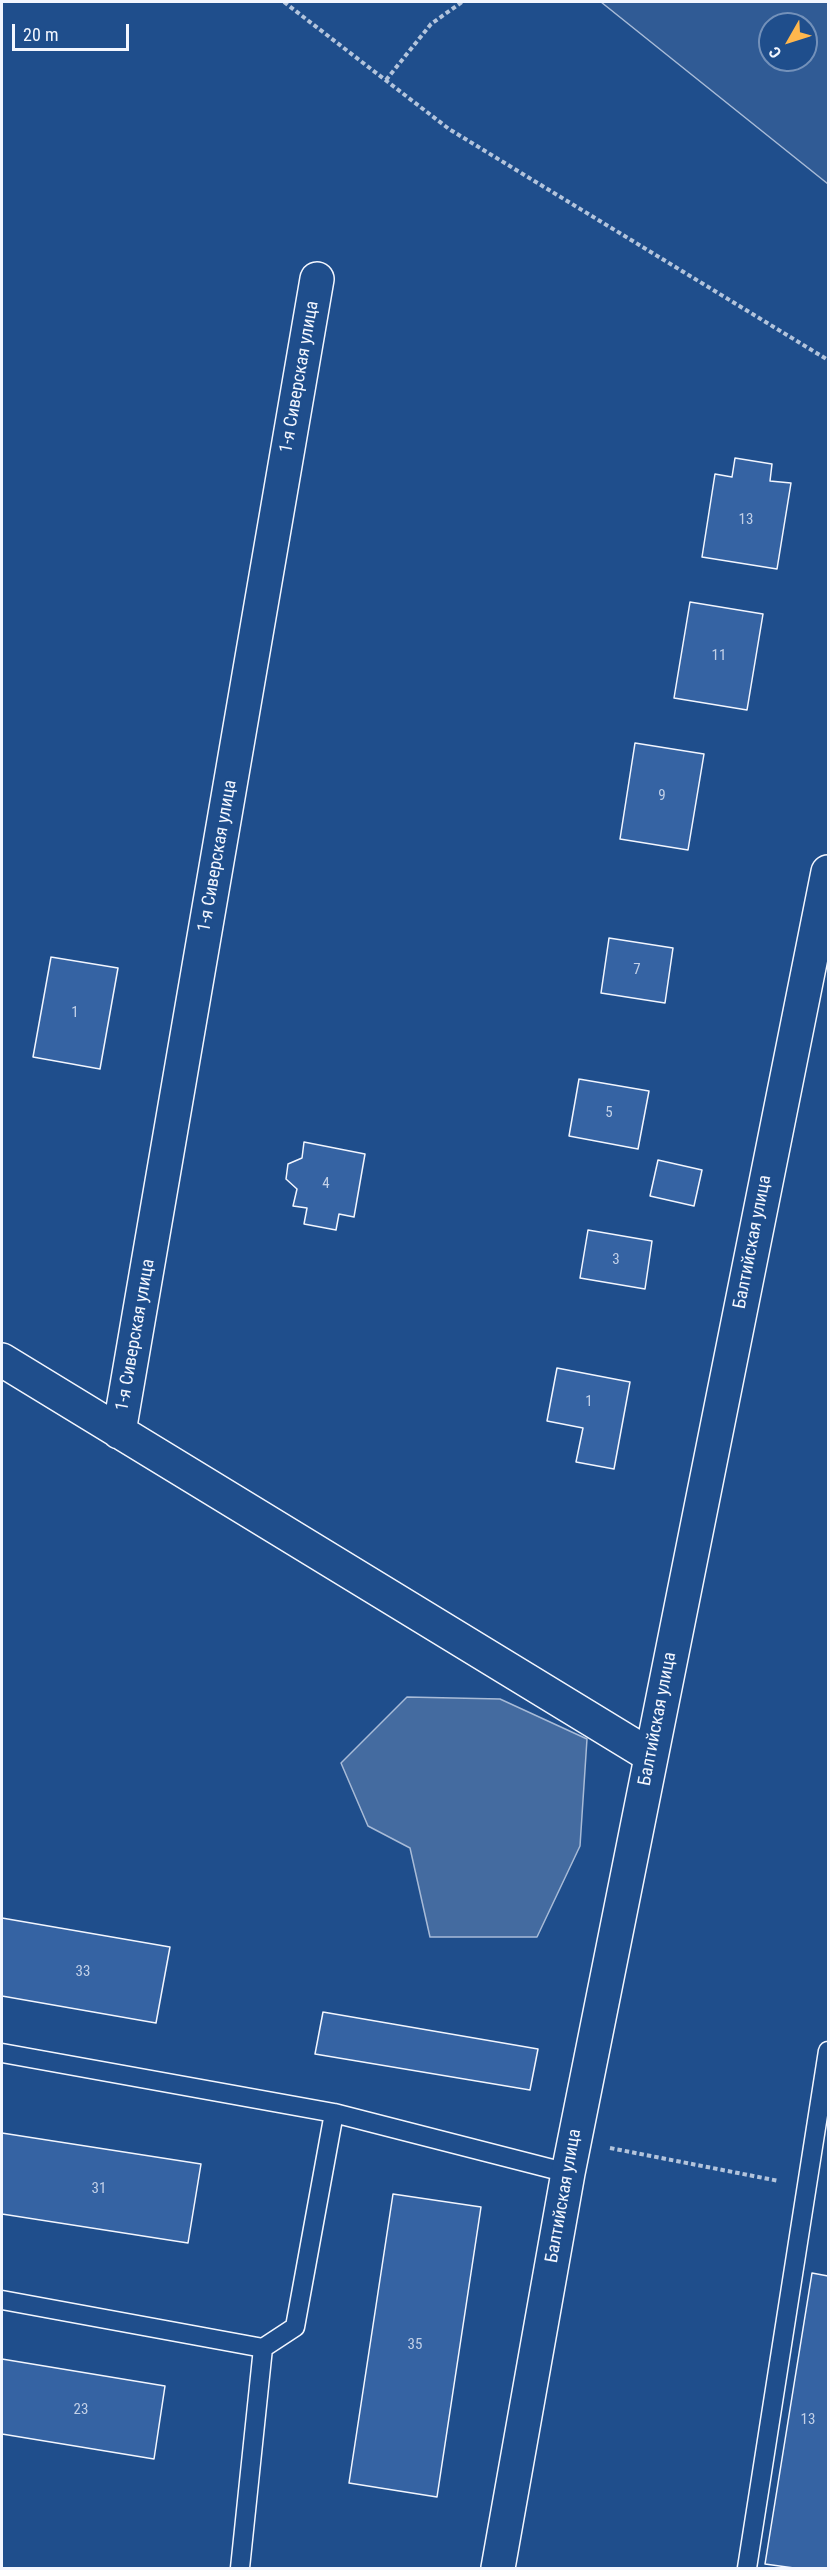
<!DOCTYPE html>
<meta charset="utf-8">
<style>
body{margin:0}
#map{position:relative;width:830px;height:2570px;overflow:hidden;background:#1f4e8c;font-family:"Roboto Condensed",sans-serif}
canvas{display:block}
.frame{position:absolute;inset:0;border:3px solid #f2f6ff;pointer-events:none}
.north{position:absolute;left:758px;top:12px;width:60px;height:60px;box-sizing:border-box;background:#1f4e8c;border:2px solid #7391ba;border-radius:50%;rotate:231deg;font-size:16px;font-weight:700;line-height:24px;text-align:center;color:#f2f6ff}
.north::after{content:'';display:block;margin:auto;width:21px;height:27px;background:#ffb74d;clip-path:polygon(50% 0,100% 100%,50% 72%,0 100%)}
.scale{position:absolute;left:12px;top:24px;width:117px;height:27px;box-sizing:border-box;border:3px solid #f2f6ff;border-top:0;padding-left:8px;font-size:18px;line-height:21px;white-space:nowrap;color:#f2f6ff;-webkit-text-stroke:4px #1f4e8c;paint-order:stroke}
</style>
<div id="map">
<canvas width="830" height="2570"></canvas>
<div class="frame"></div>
<div class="north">С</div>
<div class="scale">20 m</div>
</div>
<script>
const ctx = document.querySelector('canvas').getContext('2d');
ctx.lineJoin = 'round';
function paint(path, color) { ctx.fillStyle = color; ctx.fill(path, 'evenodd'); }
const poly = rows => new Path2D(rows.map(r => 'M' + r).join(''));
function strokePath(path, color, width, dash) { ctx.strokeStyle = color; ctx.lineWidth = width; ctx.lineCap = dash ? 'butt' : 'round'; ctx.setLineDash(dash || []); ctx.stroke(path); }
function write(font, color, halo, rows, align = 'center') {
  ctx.font = font + ' "Roboto Condensed",sans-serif'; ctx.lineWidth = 4.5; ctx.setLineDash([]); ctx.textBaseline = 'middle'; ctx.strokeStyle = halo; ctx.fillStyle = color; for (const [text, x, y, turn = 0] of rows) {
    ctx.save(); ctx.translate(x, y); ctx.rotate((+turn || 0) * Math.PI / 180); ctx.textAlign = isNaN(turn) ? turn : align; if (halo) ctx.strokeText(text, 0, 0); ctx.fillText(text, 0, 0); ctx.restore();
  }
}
const built = poly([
 [601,2,828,2,828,184,601,2],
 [770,24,806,24,806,60,770,60,770,24]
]);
const water = poly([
 [407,1697,500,1699,587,1739,580,1846,537,1937,430,1937,410,1848,368,1826,341,1763,407,1697]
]);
const building = poly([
 [735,458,772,464,770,481,791,483,777,569,702,557,715,474,732,477,735,458],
 [690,602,763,614,747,710,674,698,690,602],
 [635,743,704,754,688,850,620,839,635,743],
 [609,938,673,948,665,1003,601,993,609,938],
 [51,957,118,968,100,1069,33,1057,51,957],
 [579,1079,649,1091,638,1149,569,1136,579,1079],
 [304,1142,365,1154,354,1217,339,1214,336,1230,304,1224,307,1208,293,1206,297,1189,286,1179,288,1164,302,1158,304,1142],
 [658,1160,702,1170,694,1206,650,1196,658,1160],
 [588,1230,652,1241,645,1289,580,1278,588,1230],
 [557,1368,630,1382,614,1469,576,1462,583,1428,547,1421,557,1368],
 [2,1918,170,1947,156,2023,2,1996,2,1918],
 [323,2012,538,2049,530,2090,315,2054,323,2012],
 [2,2133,201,2164,188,2243,2,2214,2,2133],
 [393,2194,481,2207,437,2497,349,2483,393,2194],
 [812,2273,828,2276,828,2568,794,2568,765,2564,812,2273],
 [2,2359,165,2386,154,2459,2,2434,2,2359]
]);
const path = poly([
 [284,2,449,129,828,360],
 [386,80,431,24,462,2],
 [610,2148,779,2181]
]);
const lane = poly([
 [2,2053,334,2113,568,2173],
 [2,2300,263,2348,240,2568],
 [263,2348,295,2327,334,2113],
 [747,2568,828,2051]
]);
const street = poly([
 [2,1360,651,1756],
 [119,1432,317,279],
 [498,2568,568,2173,828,872]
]);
const numberNames = [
 ["13",746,520],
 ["11",719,656],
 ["9",662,796],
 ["7",637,970],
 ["1",75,1013],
 ["5",609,1113],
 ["4",326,1184],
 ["3",616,1260],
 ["1",589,1402],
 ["33",83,1972],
 ["31",99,2189],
 ["35",415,2345],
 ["23",81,2410],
 ["13",808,2420]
];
const streetNames = [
 ["1-я Сиверская улица",300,377,-80],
 ["1-я Сиверская улица",218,856,-80],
 ["Балтийская улица",753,1242,-79],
 ["1-я Сиверская улица",136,1335,-80],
 ["Балтийская улица",658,1719,-79],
 ["Балтийская улица",564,2196,-80]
];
paint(built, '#305b95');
strokePath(built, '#a8bbd7', 1.5);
paint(water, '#446ba0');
strokePath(water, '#a8bbd7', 1.5);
paint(building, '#3563a3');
strokePath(building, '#f2f6ff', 1.5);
strokePath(lane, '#f2f6ff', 21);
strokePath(street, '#f2f6ff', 36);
strokePath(path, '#b3c4dc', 4, [4.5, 3]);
strokePath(lane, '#1f4e8c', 18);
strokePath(street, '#1f4e8c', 33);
write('15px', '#c3d1e8', null, numberNames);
write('18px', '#f2f6ff', '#1f4e8c', streetNames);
</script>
